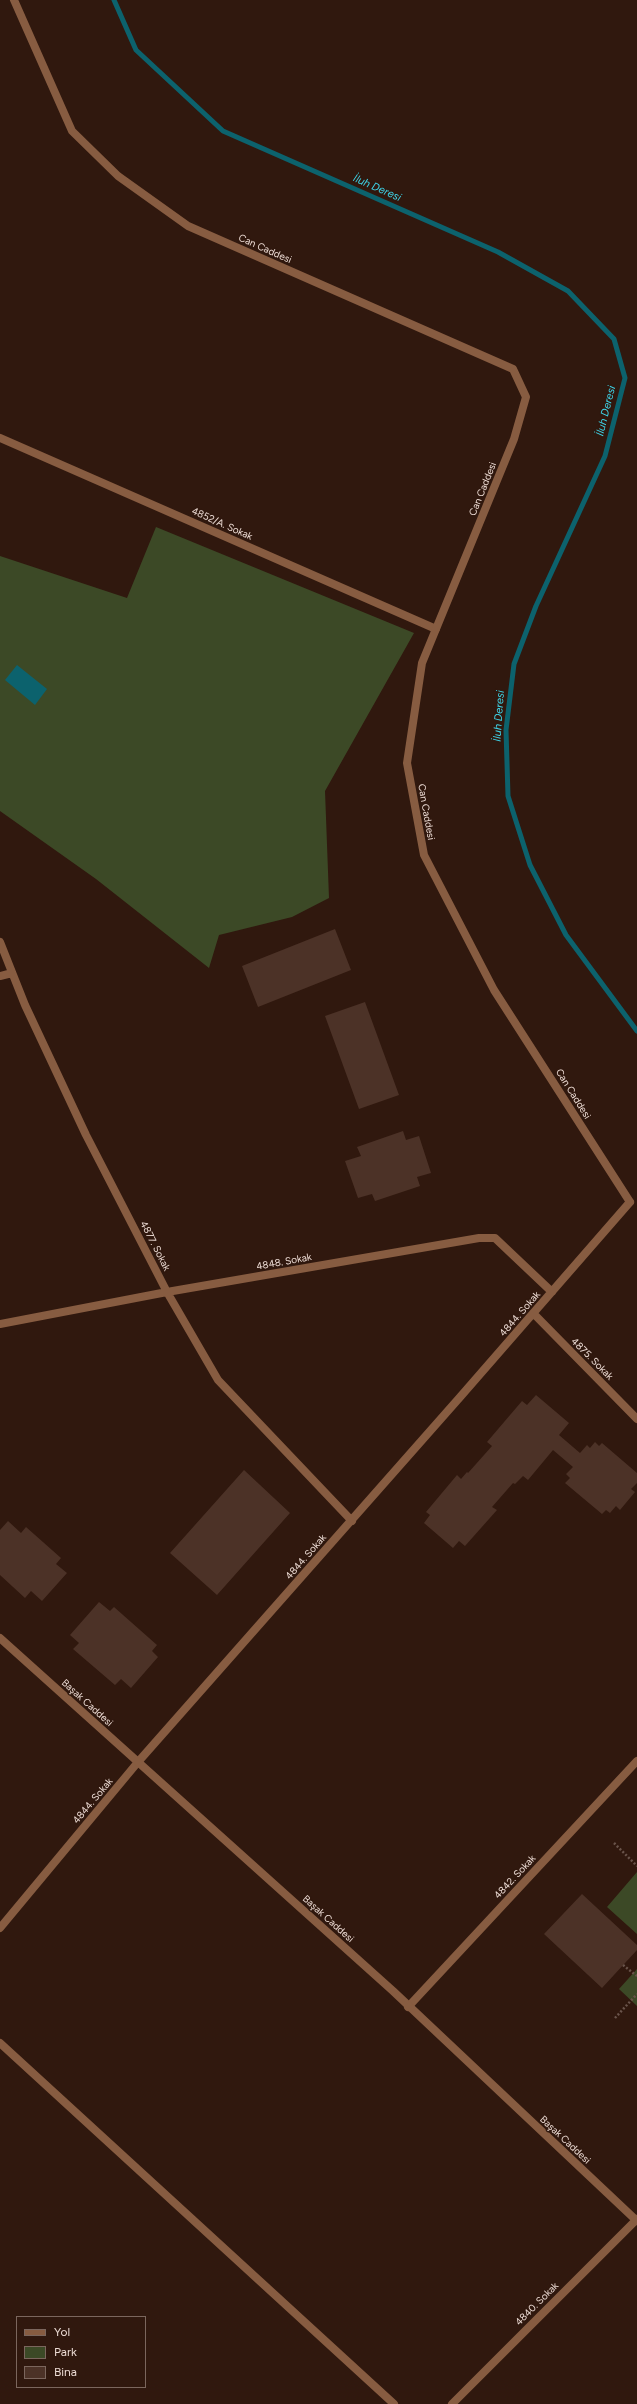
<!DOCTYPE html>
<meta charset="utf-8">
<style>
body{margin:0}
#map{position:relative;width:637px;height:2404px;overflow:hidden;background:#30180e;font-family:Figtree,sans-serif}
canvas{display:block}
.legend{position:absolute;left:16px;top:2316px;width:130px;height:72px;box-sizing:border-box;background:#30180e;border:1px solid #7b665d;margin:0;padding:5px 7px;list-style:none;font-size:12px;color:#ecdbd4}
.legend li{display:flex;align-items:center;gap:8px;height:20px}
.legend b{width:20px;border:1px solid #7b665d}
</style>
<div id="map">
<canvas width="637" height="2404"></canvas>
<ul class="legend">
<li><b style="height:5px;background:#875c41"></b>Yol</li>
<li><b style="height:11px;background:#3c4926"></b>Park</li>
<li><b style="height:11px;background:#4c3227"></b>Bina</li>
</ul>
</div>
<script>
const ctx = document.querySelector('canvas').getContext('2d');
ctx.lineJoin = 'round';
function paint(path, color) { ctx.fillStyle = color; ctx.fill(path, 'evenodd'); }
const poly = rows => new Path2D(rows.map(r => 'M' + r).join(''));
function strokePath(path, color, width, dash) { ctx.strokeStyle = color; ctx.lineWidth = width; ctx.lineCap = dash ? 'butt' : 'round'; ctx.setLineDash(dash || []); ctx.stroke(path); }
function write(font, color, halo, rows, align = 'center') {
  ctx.font = font + ' Figtree,sans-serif'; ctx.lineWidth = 3; ctx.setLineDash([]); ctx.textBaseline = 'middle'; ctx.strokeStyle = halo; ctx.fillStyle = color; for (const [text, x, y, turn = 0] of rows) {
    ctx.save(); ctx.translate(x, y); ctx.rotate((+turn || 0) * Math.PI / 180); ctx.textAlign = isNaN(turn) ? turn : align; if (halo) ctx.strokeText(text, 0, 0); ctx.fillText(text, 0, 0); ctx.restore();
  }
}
const green = poly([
 [156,527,414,633,325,791,329,898,292,917,219,935,209,968,96,879,0,811,0,556,127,598],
 [637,1872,637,1934,607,1907],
 [637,1969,637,2006,619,1989]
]);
const water = poly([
 [17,665,47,689,35,705,5,680]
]);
const stream = poly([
 [114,0,136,50,223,131,498,252,568,291,614,339,625,378,605,456,536,606,514,664,506,730,508,796,530,865,566,935,637,1031]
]);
const building = poly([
 [335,929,351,970,258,1007,242,966],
 [365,1002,399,1095,359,1109,325,1016],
 [403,1131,406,1140,419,1136,431,1173,417,1177,420,1186,375,1201,372,1194,358,1198,345,1161,361,1156,357,1147],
 [536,1395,569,1423,559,1435,580,1453,587,1445,590,1448,595,1442,599,1446,602,1443,637,1473,637,1483,631,1489,635,1492,620,1510,616,1506,610,1513,606,1510,602,1514,565,1483,570,1478,566,1474,573,1467,553,1450,528,1480,523,1476,515,1484,513,1483,492,1507,497,1510,465,1546,459,1541,453,1548,424,1523,430,1515,426,1512,457,1475,461,1479,467,1472,468,1473,492,1446,487,1442,522,1401,527,1405],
 [244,1470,290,1513,217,1595,170,1553],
 [8,1521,21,1533,26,1527,61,1558,56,1564,67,1573,42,1601,31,1591,25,1598,0,1575,0,1530],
 [99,1602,110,1611,114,1607,157,1645,152,1651,158,1657,131,1688,121,1679,115,1685,73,1649,79,1643,70,1635],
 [582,1894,637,1945,637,1950,602,1988,544,1934]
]);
const path = poly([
 [614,1843,637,1866],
 [623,1965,637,1976],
 [615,2018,637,1994]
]);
const minor = poly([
 [0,438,436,629],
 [0,942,25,1005,86,1135,167,1292,218,1380,352,1521],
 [0,976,12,973],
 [533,1313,637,1419],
 [0,1324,167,1292,479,1238,495,1238,552,1292],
 [0,1928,138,1762,461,1396,630,1202],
 [408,2007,637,1761],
 [0,2043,394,2404],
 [452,2404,637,2219]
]);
const tertiary = poly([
 [14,0,72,131,118,176,188,226,513,369,526,397,514,439,422,663,407,763,424,855,494,990,630,1202],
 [0,1638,393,1991,637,2221]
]);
const streetNames = [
 ["Can Caddesi",265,249,24],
 ["Can Caddesi",483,489,-68],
 ["4852/A. Sokak",222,524,24],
 ["Can Caddesi",426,812,80],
 ["Can Caddesi",573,1094,58],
 ["4877. Sokak",155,1246,63],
 ["4848. Sokak",284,1262,-10],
 ["4844. Sokak",520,1314,-49],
 ["4875. Sokak",592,1359,45],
 ["4844. Sokak",306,1557,-49],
 ["Başak Caddesi",87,1703,42],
 ["4844. Sokak",93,1801,-50],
 ["4842. Sokak",515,1877,-47],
 ["Başak Caddesi",328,1919,42],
 ["Başak Caddesi",565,2140,43],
 ["4840. Sokak",537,2304,-45]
];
const waterNames = [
 ["İluh Deresi",377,188,24],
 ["İluh Deresi",606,411,-76],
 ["İluh Deresi",499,716,-86]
];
paint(green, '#3c4926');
paint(water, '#0c626d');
strokePath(stream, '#0c626d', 5);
paint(building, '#4c3227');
strokePath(path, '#69534a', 2.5, [2, 2]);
strokePath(minor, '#875c41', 8);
strokePath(tertiary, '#875c41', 8);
write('10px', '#ecdbd4', '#30180e', streetNames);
write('italic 11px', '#3ed4e8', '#30180e', waterNames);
</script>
